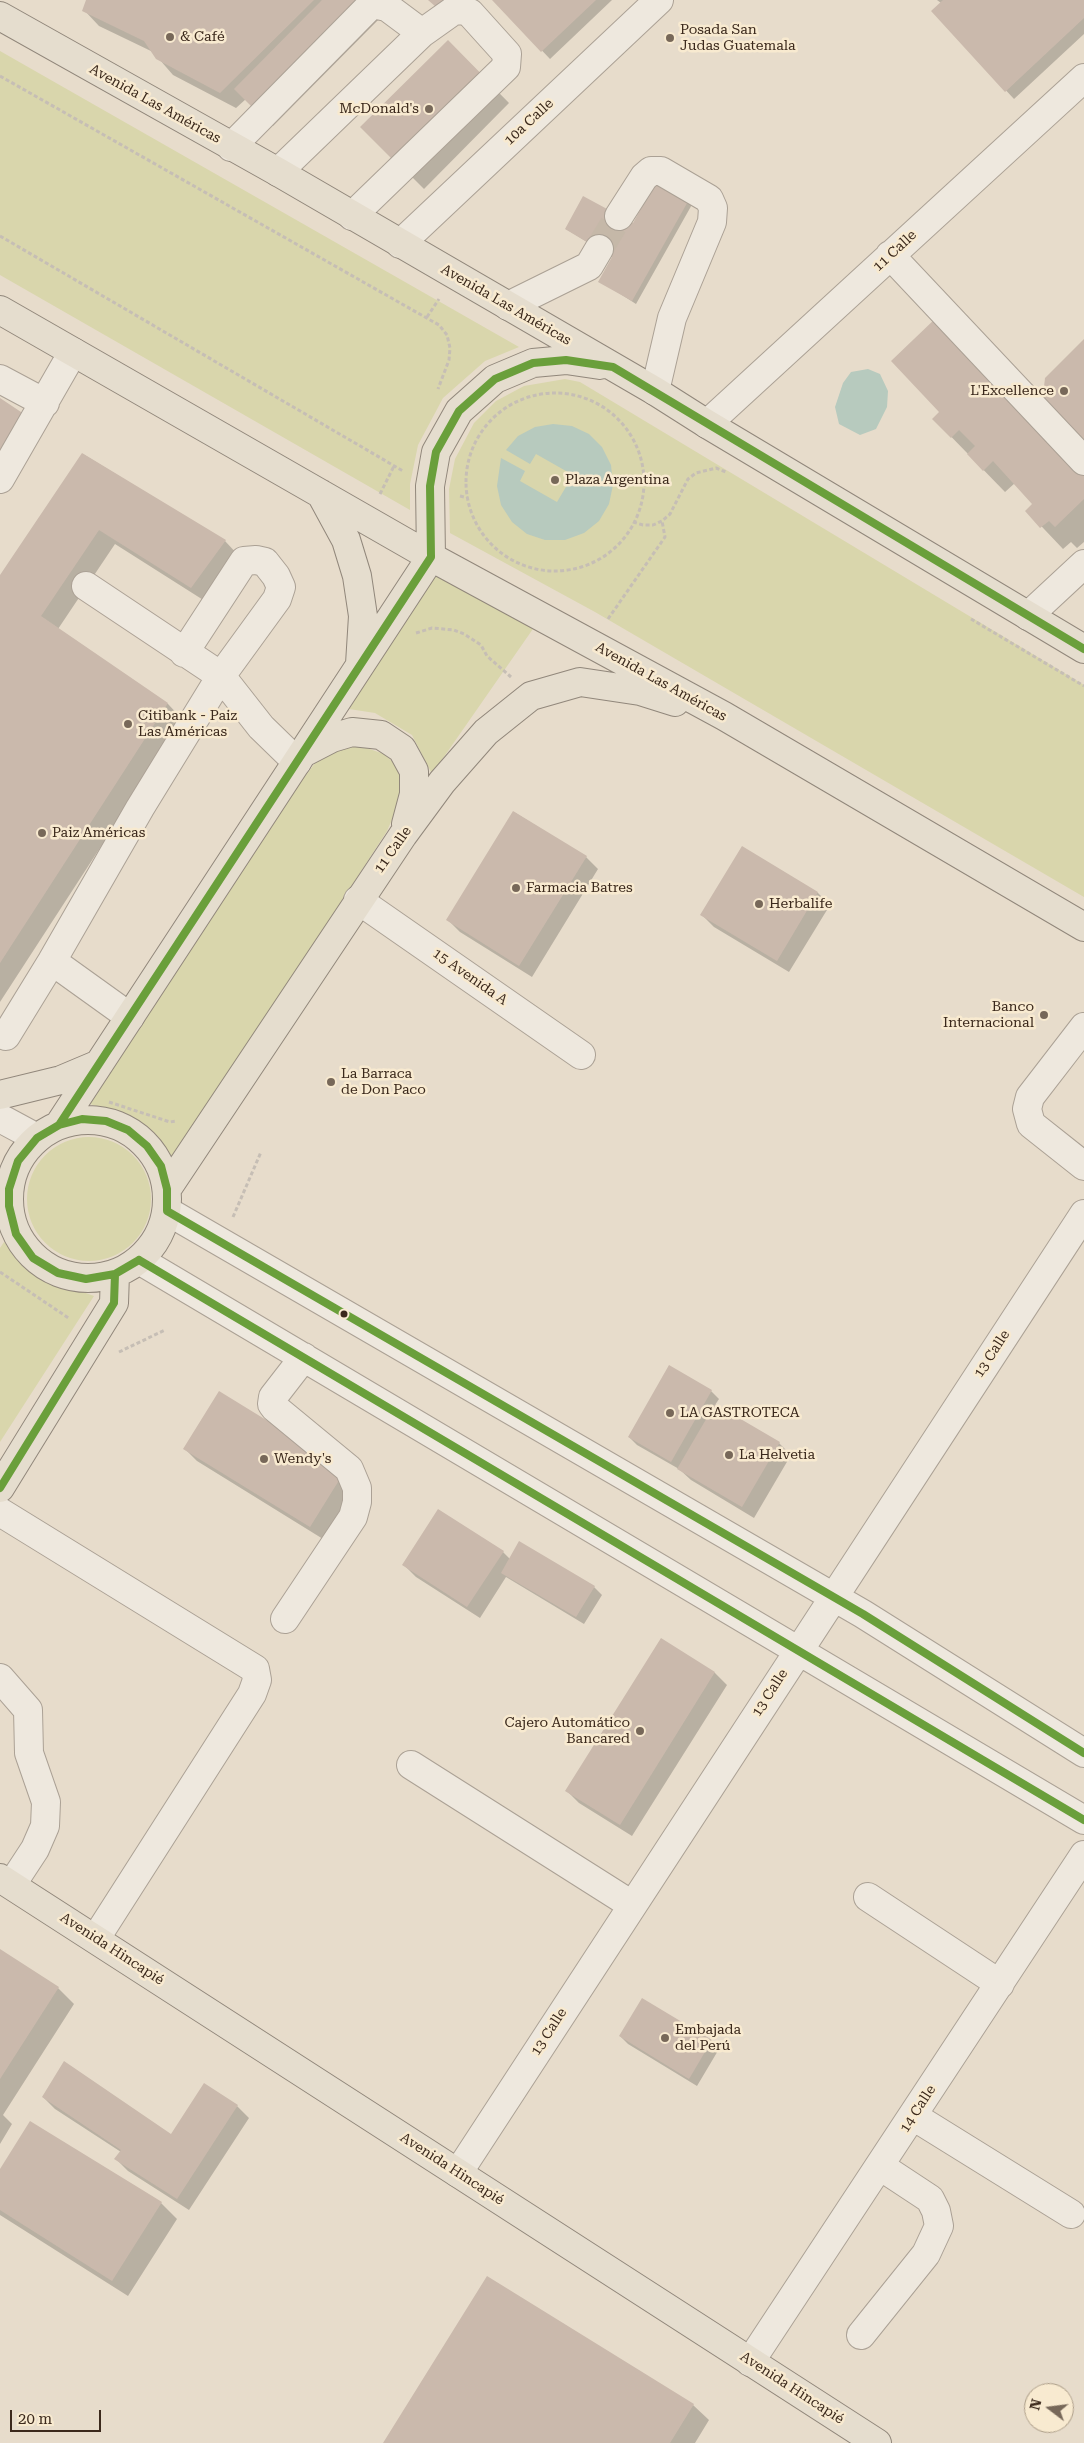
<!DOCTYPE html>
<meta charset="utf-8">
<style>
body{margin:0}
#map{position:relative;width:1084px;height:2443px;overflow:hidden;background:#e7dccb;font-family:"Roboto Serif",serif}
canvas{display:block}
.north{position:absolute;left:1024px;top:2383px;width:50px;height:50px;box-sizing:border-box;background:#f8ead0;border:1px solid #ac9d88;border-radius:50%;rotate:285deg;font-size:14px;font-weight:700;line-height:20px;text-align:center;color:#3b291c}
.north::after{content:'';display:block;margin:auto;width:18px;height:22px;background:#776859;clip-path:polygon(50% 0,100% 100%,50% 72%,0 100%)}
.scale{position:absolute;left:10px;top:2410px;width:91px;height:22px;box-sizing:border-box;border:2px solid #3b291c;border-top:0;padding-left:6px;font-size:15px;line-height:18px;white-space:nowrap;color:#3b291c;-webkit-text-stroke:4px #f8ead0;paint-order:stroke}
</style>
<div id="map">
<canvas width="1084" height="2443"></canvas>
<div class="north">N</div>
<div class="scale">20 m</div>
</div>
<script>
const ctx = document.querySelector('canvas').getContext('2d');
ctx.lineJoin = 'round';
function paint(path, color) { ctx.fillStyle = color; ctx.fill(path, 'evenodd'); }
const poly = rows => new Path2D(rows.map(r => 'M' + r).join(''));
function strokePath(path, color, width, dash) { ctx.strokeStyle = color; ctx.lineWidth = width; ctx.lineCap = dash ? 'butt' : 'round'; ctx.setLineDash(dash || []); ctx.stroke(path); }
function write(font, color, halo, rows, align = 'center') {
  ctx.font = font + ' "Roboto Serif",serif'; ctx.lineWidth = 5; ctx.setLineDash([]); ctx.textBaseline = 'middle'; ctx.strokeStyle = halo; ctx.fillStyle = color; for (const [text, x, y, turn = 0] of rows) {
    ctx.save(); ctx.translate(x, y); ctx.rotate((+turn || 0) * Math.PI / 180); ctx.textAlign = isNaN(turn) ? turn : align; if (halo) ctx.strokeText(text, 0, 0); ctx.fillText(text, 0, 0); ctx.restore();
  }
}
const green = poly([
 [0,51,519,347,485,361,443,398,418,445,410,484,410,510,0,275],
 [565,379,580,382,1084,685,1084,897,595,612,450,533,449,489,455,459,474,423,496,401,524,386],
 [433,571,535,626,432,774,412,735,375,713,349,709],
 [358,745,384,754,402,770,401,799,387,831,174,1161,158,1137,125,1115,90,1104,300,782,316,762,332,750],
 '27 1199a62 62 0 1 1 124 0a62 62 0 1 1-124 0Z',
 [4,1242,44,1278,94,1296,0,1442,0,1248]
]);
const water = poly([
 [868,369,880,374,888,391,887,407,876,429,860,435,839,424,835,407,843,383,851,372],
 [553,424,572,426,589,434,602,447,611,465,613,485,609,504,599,521,584,533,565,540,545,540,527,534,512,522,501,505,497,486,501,458,525,471,520,481,557,502,573,475,536,454,530,464,506,450,518,436,535,427]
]);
const shadow = poly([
 [87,0,398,0,273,126,246,99,236,108,173,75,153,52,99,26,84,10],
 [494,0,612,0,550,59],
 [937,0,1084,0,1084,34,1014,99,932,11,941,3],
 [448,41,509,103,424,189,362,127],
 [659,180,694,201,636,304,600,281,613,258,566,229,633,225],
 [934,419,1084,473,1084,542,1077,548,1071,542,1063,549,1027,511,1034,504,1015,483,1005,492],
 [83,454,225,541,240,557,208,603,115,544,58,629,168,704,183,720,0,1002,0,577],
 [514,812,586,857,598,869,532,977,460,932,448,920],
 [742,847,818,893,830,905,789,972,714,927,702,915],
 [711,1391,719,1399,715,1405,779,1443,791,1455,754,1518,691,1480,679,1469,637,1445,629,1437],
 [185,1449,357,1482,323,1539,197,1461],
 [503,1552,510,1559,594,1587,602,1595,584,1624,506,1577,480,1618,416,1577,404,1565],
 [661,1639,715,1673,727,1685,632,1836,579,1803,567,1791],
 [0,1951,58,1988,74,2004,3,2115,12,2124,0,2144],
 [620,2036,711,2041,719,2049,697,2086,628,2044],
 [43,2097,171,2135,237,2106,249,2118,189,2210,128,2171,116,2159,121,2152,55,2109],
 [0,2171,161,2203,177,2219,128,2296,0,2215],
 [693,2405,709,2420,695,2443,384,2443]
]);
const building = poly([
 [86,0,314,0,220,93,156,59,144,41,82,11],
 [322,0,374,0,260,115,234,89],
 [428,0,443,0,436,7],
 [492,0,596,0,541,52],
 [943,0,1084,0,1084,18,1005,92,931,11],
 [448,40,498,91,411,178,360,127],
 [658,178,691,196,632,301,598,282,612,257,565,229,583,196,633,223],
 [937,317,1084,472,1084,499,1055,527,1049,521,1040,528,1025,511,1032,504,993,461,983,471,967,454,975,446,959,430,951,438,932,419,939,412,891,361],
 [1084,339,1084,453,1042,404,1045,378],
 [0,398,27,416,0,459],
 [82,453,226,540,191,588,99,530,41,616,168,703,0,963,0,575],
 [513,811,587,856,519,966,446,920],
 [742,846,818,892,777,961,700,915],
 [669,1365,712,1390,671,1462,628,1437],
 [219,1391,346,1469,310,1527,183,1449],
 [715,1404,780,1442,742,1507,677,1469],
 [438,1509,504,1551,467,1607,402,1565],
 [519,1541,595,1586,576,1617,501,1573],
 [661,1638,715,1672,620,1825,565,1791],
 [0,1949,59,1987,0,2079],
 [642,1998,712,2040,689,2079,619,2036],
 [64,2061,171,2134,204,2083,238,2105,177,2199,114,2159,121,2150,42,2097],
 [30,2121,162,2202,112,2281,0,2210,0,2169],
 [487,2276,694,2404,670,2443,383,2443]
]);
const minorTunnel = poly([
 [599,249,619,216]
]);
const path = poly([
 [0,76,439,325,447,335,450,348,449,360,438,389],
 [0,236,403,471],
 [427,317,439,299],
 '466 482a89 89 0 1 1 178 0a89 89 0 1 1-178 0Z',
 [380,494,394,466],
 [460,496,468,498],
 [633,522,643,525,653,525,662,521,670,514,688,479,696,473,716,468,726,472],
 [608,619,665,537,662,521],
 [971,619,1084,686],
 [416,633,432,628,454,630,464,634,481,645,487,656,511,677],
 [109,1102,170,1122,177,1121],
 [233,1217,261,1152],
 [0,1272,70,1319],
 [119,1352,165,1330]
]);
const minor = poly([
 [231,147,372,4,387,7,422,33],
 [278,172,422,33,453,11,462,10,470,13,507,54,506,67,352,216],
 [619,216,644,177,651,171,661,171,709,199,713,208,712,222,672,318,655,391],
 [400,244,659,0],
 [890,255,1084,461],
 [508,306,589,266,599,249],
 [0,379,45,403],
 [707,424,1084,78],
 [0,479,73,352],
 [86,586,221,676,261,727,297,762],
 [1028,616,1084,564],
 [358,900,581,1055],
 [52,961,130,1017],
 [1084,1027,1030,1097,1027,1109,1031,1124,1084,1166],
 [6,1036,52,961,140,808,221,676,277,599,281,587,276,576,265,562,256,560,244,561,184,653],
 [0,1118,37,1138],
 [0,1183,9,1189],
 [167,1211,863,1614,1084,1753],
 [139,1260,1084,1820],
 [0,1512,255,1669,257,1680,252,1694,96,1938],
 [285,1619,353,1517,357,1502,357,1488,349,1469,275,1408,272,1404,273,1397,304,1357],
 [0,1678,28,1710,29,1753,46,1802,45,1826,35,1849,14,1881],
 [411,1765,632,1905],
 [868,1897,1000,1984],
 [913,2116,1071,2214],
 [458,2173,1084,1214],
 [861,2335,926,2254,939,2226,936,2211,930,2199,880,2166],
 [750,2362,1084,1855]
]);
const major = poly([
 [0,16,278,172,655,391,707,424,1084,649],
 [0,310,431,557,724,716,1084,927],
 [321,494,346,540,357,576,363,616,360,664],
 [303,753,332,738,352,732,381,735,402,749,414,771,414,794,406,824],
 [0,1095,61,1080,99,1064],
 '9 1199a79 79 0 1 1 158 0a79 79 0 1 1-158 0Z',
 [59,1125,431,557,430,486,436,452,459,411,495,379,533,363,566,360,600,365],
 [167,1189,403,835,442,782,486,732,531,696,580,682,640,691,675,702],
 [0,1488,114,1303,115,1274],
 [0,1878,877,2443]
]);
const bus1 = poly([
 [37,1138,59,1125,431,557,430,486,436,452,459,411,495,379,533,363,566,360,613,367,1084,649],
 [139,1260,115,1274,86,1279,58,1273,33,1258,16,1234,9,1206,9,1189,18,1161,37,1138,59,1125,82,1119,106,1121,128,1130,147,1146,161,1166,167,1189,167,1211,863,1614,1084,1753],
 [139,1260,1084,1820],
 [0,1488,114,1303,115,1274]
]);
const markers = [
 [170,37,5,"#776859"],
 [670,38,5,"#776859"],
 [429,109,5,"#776859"],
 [1064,391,5,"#776859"],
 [555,480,5,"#776859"],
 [128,724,5,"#776859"],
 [42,833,5,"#776859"],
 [516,888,5,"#776859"],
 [759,904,5,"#776859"],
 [1044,1015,5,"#776859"],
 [331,1082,5,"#776859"],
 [344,1314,4.5,"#3b291c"],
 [670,1413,5,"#776859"],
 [729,1455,5,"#776859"],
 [264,1459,5,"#776859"],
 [640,1731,5,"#776859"],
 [665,2038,5,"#776859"]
];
const poiNames = [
 ["Posada San",680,30],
 ["Judas Guatemala",680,46],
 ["& Café",180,37],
 ["McDonald's",419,109,"right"],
 ["L'Excellence",1054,391,"right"],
 ["Plaza Argentina",565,480],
 ["Citibank - Paiz",138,716],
 ["Las Américas",138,732],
 ["Paiz Américas",52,833],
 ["Farmacia Batres",526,888],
 ["Herbalife",769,904],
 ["Banco",1034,1007,"right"],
 ["Internacional",1034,1023,"right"],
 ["La Barraca",341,1074],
 ["de Don Paco",341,1090],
 ["LA GASTROTECA",680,1413],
 ["La Helvetia",739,1455],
 ["Wendy's",274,1459],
 ["Cajero Automático",630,1723,"right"],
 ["Bancared",630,1739,"right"],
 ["Embajada",675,2030],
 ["del Perú",675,2046]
];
const streetNames = [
 ["Avenida Las Américas",155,104,29],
 ["10a Calle",529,122,-43],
 ["11 Calle",895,251,-43],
 ["Avenida Las Américas",506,305,30],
 ["Avenida Las Américas",661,682,29],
 ["11 Calle",393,850,-55],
 ["15 Avenida A",470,977,35],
 ["13 Calle",992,1354,-57],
 ["13 Calle",770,1693,-57],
 ["Avenida Hincapié",112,1949,33],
 ["13 Calle",549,2032,-57],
 ["14 Calle",918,2109,-57],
 ["Avenida Hincapié",452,2169,33],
 ["Avenida Hincapié",792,2388,33]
];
paint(green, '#d9d6ac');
paint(water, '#b7cabe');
paint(shadow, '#0003');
paint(building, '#cab9ac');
strokePath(minorTunnel, '#c5b8a8', 28, [28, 14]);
strokePath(minor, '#aba195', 30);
strokePath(major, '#91877b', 30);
strokePath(path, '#c6beb5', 3, [4, 2.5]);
strokePath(minor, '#eee8de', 28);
strokePath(major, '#e5ddce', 28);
strokePath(bus1, '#6a9f3b', 8);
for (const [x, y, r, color] of markers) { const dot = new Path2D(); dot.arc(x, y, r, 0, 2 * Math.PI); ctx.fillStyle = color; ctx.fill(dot); strokePath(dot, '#f8ead0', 2); }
write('14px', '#3b291c', '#f8ead0', poiNames, 'left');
write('14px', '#3b291c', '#f8ead0', streetNames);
</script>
